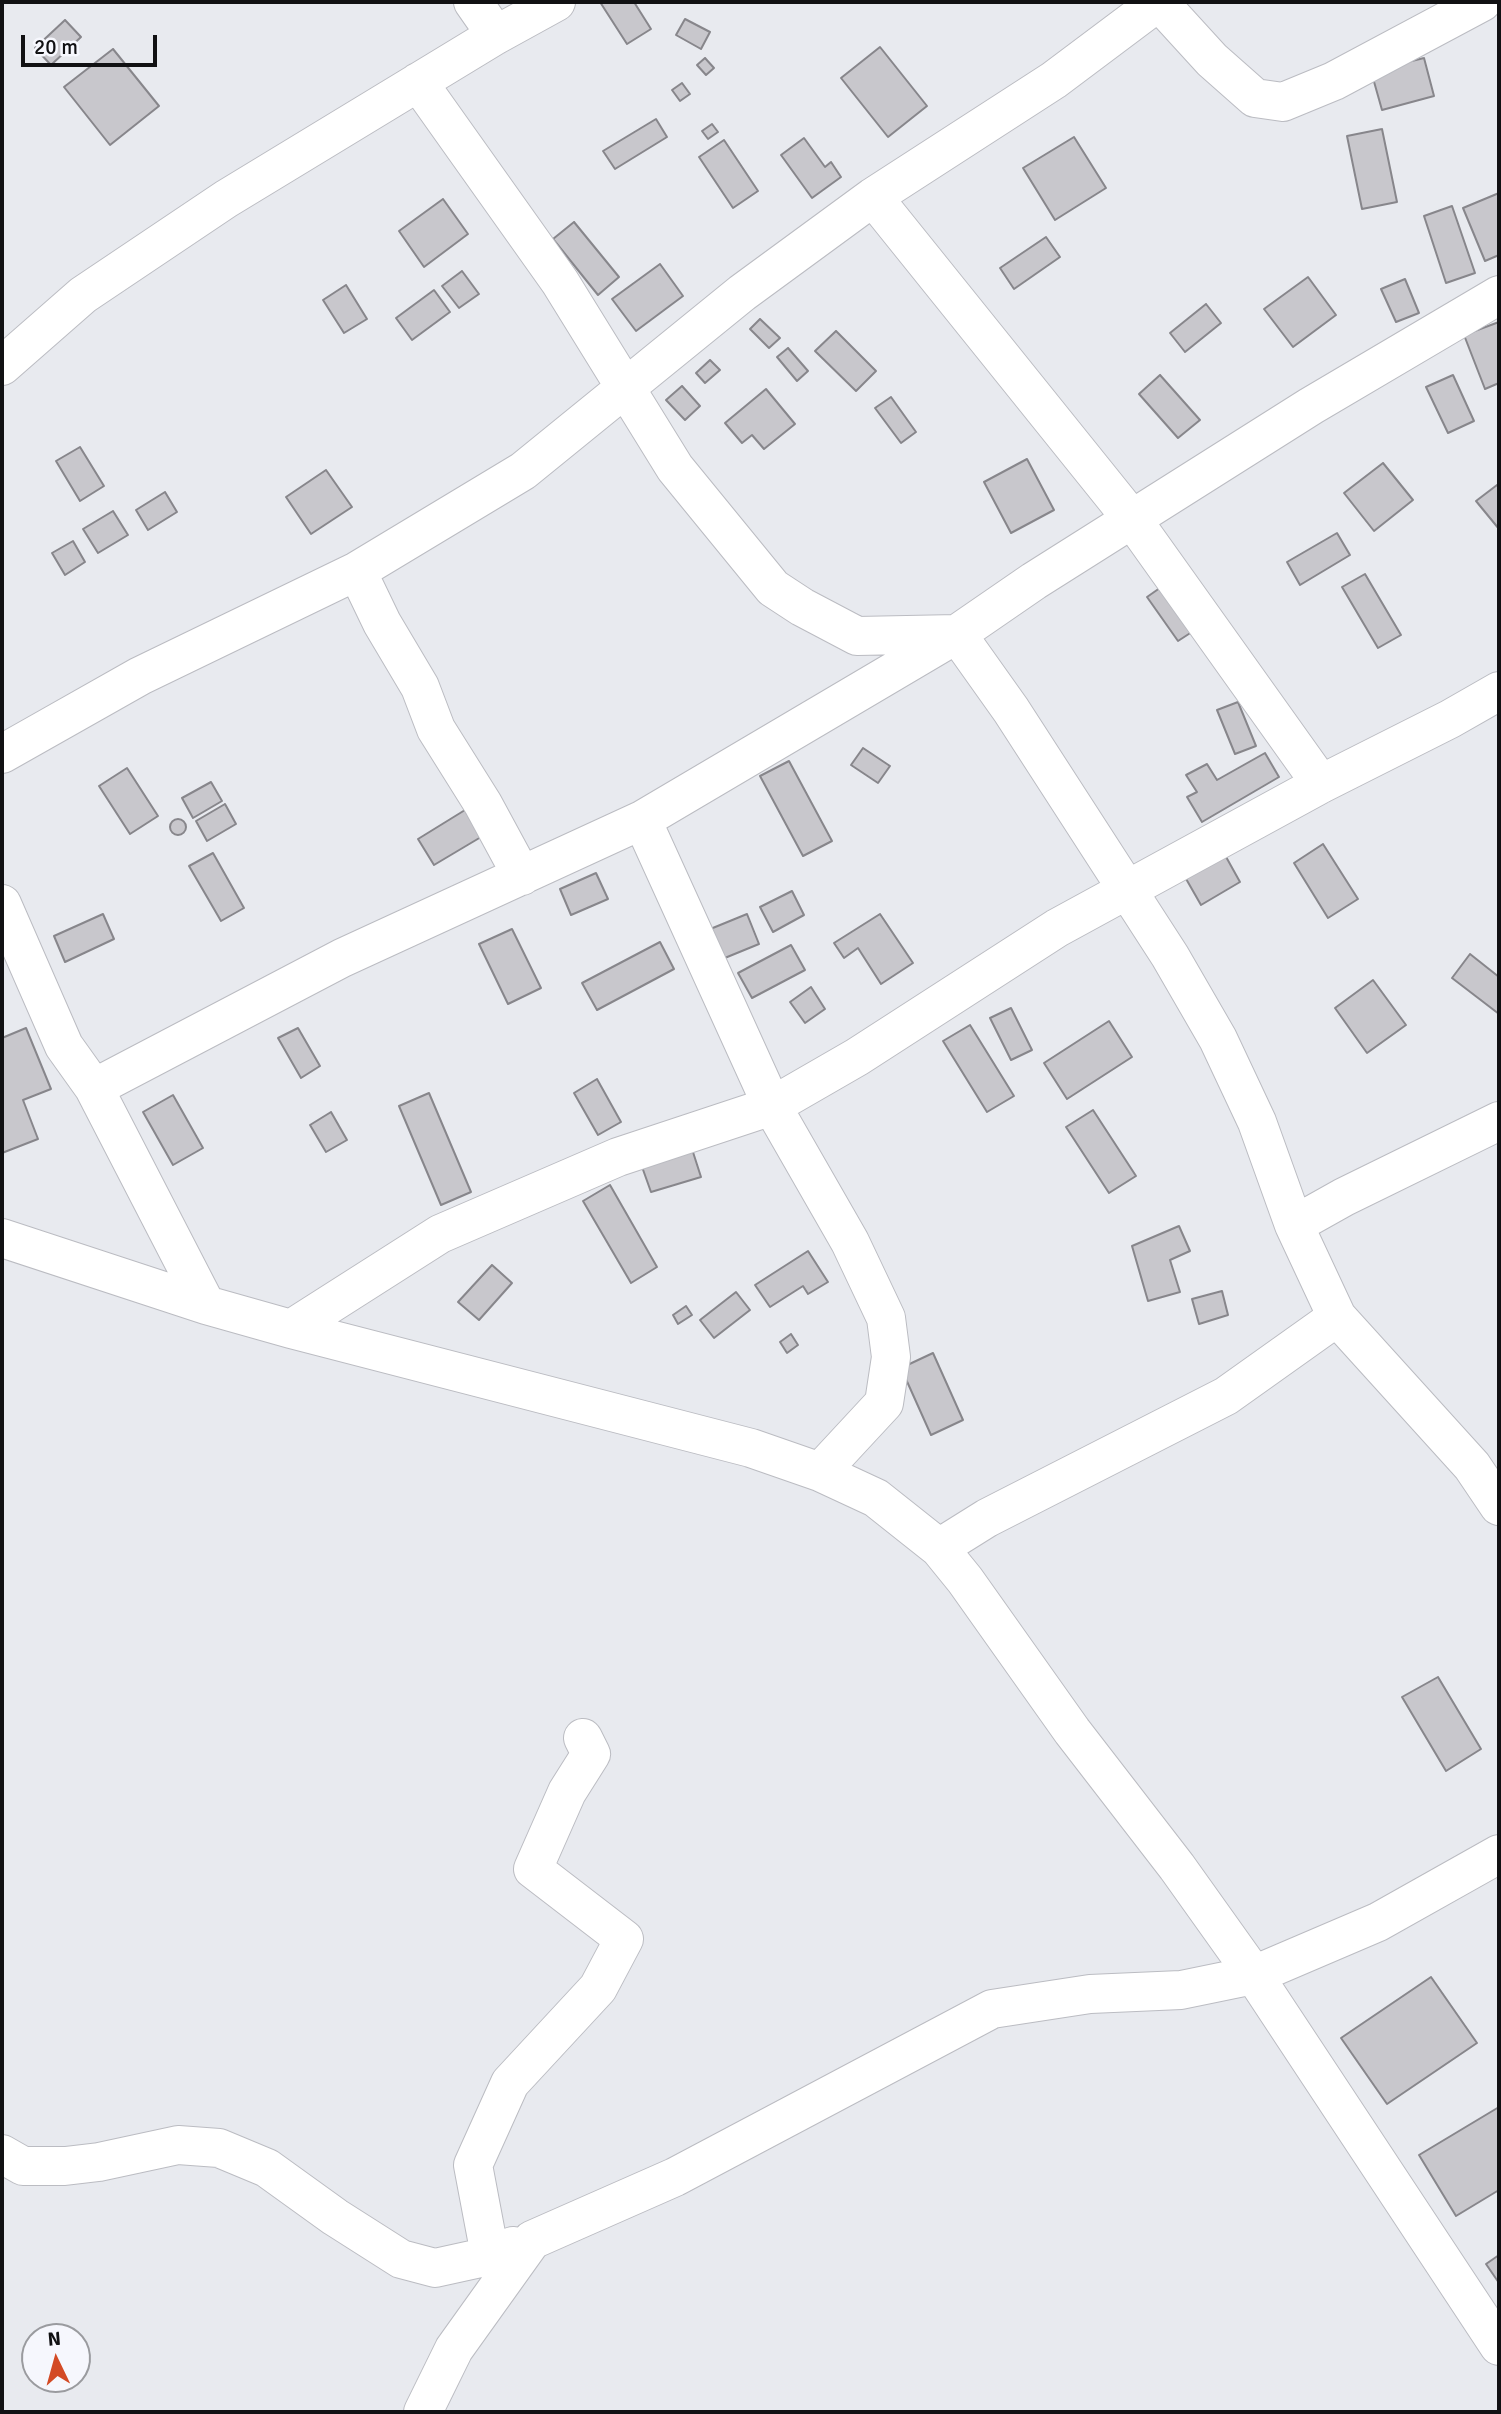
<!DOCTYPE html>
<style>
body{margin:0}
#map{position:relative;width:1501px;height:2414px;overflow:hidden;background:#e8eaef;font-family:Signika,sans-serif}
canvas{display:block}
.frame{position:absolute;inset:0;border:4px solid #111113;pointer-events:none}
.north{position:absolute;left:21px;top:2323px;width:70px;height:70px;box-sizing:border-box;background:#f6f7fd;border:2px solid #9a9b9f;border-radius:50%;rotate:355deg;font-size:19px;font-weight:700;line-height:28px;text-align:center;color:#111113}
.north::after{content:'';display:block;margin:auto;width:24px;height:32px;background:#d34a25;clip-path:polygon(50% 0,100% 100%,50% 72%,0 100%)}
.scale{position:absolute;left:21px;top:35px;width:136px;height:32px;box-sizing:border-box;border:4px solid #111113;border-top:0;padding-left:9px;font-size:21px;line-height:24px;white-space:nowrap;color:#111113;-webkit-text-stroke:5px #f6f7fd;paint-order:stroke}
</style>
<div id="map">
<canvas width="1501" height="2414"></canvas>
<div class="frame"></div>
<div class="north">N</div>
<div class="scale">20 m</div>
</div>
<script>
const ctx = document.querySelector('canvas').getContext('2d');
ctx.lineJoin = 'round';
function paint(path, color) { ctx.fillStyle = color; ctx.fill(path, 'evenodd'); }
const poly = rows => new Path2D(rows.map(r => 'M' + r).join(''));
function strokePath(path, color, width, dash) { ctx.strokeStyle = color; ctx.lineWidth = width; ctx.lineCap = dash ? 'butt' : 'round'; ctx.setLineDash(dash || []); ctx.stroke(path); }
const building = poly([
 [600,2,634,2,651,29,627,44,600,2],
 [685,19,710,32,701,49,676,35,685,19],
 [65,20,81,37,51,65,35,48,65,20],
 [880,47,927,106,888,137,841,78,880,47],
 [113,49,159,106,110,145,64,87,113,49],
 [705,58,714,68,706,75,697,65,705,58],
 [1424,58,1434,96,1382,110,1371,71,1424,58],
 [682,83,690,94,680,101,672,90,682,83],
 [656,119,667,137,615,169,603,151,656,119],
 [712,124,718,132,708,139,702,131,712,124],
 [1382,129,1397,202,1362,209,1347,136,1382,129],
 [1074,137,1106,188,1055,220,1023,168,1074,137],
 [804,138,825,167,831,162,841,177,812,198,781,155,804,138],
 [724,140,758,191,733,208,699,157,724,140],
 [1499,193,1499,255,1485,261,1463,208,1499,193],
 [443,199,468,234,424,267,399,231,443,199],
 [1452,206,1475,273,1446,283,1424,216,1452,206],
 [574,222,619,277,598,295,553,239,574,222],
 [1046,237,1060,257,1014,289,1000,268,1046,237],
 [660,264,683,296,636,331,612,299,660,264],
 [462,271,479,294,459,308,442,286,462,271],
 [1308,277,1336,315,1293,347,1264,309,1308,277],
 [1405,279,1419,313,1396,322,1381,289,1405,279],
 [346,285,367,319,344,333,323,300,346,285],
 [434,290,450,312,412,340,396,318,434,290],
 [1206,304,1221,323,1185,352,1170,333,1206,304],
 [760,319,780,338,769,348,750,329,760,319],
 [1499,322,1499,383,1485,389,1464,335,1499,322],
 [836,331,876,371,856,391,815,351,836,331],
 [788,348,808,371,797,381,777,357,788,348],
 [710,360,720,370,705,383,696,373,710,360],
 [1160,375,1200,420,1178,438,1139,394,1160,375],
 [1453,375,1474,421,1448,433,1426,387,1453,375],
 [682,386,700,406,685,420,666,400,682,386],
 [766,389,795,424,764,449,752,435,742,443,725,423,766,389],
 [891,397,916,432,901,443,875,408,891,397],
 [80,447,104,486,80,501,56,461,80,447],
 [1027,459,1054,510,1011,533,984,482,1027,459],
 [1383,463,1413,500,1374,531,1344,493,1383,463],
 [326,470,352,507,311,534,286,497,326,470],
 [1497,485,1499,488,1499,529,1476,501,1497,485],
 [165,492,177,512,148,530,136,510,165,492],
 [113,511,128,535,98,553,83,529,113,511],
 [1337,533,1350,555,1300,585,1287,562,1337,533],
 [73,541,85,562,65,575,52,553,73,541],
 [1365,574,1401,635,1378,648,1342,587,1365,574],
 [1167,583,1198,628,1178,641,1147,597,1167,583],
 [1238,702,1256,746,1235,754,1217,710,1238,702],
 [863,748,890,766,878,783,851,765,863,748],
 [1265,753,1279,777,1202,822,1187,797,1197,792,1186,775,1207,764,1217,780,1265,753],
 [789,761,832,841,803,856,760,776,789,761],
 [127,768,158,816,130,834,99,786,127,768],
 [211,782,222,801,193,818,182,798,211,782],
 [225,804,236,824,207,841,196,821,225,804],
 [465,810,481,837,434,865,418,839,465,810],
 '170 827a8 8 0 1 1 16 0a8 8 0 1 1-16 0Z',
 [1323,844,1358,899,1328,918,1294,863,1323,844],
 [213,853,244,908,221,921,189,866,213,853],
 [1225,855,1240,882,1201,905,1185,877,1225,855],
 [596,873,608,899,571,915,560,889,596,873],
 [792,891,804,915,773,932,760,907,792,891],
 [103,914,114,939,65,962,54,936,103,914],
 [747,914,759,944,715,962,703,932,747,914],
 [880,914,913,963,881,984,858,948,844,958,834,943,880,914],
 [512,929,541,988,508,1004,479,944,512,929],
 [660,942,674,969,597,1010,582,983,660,942],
 [791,945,805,970,752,998,738,973,791,945],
 [1470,954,1499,977,1499,1014,1452,978,1470,954],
 [1373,980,1406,1025,1367,1053,1335,1008,1373,980],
 [811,987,825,1009,805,1023,790,1002,811,987],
 [1011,1008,1032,1050,1011,1060,990,1018,1011,1008],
 [1109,1021,1132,1057,1067,1099,1044,1063,1109,1021],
 [970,1025,1014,1096,987,1112,943,1041,970,1025],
 [26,1028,51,1089,23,1100,38,1139,2,1153,2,1038,26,1028],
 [298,1028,320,1066,301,1078,278,1038,298,1028],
 [597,1079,621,1122,598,1135,574,1093,597,1079],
 [429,1093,471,1192,441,1205,399,1106,429,1093],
 [173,1095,203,1148,173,1165,143,1112,173,1095],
 [1093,1110,1136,1176,1109,1193,1066,1127,1093,1110],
 [331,1112,347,1140,326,1152,310,1125,331,1112],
 [692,1149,701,1177,651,1192,641,1164,692,1149],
 [610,1185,657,1267,631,1283,583,1201,610,1185],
 [1179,1226,1190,1251,1170,1260,1180,1292,1148,1301,1132,1246,1179,1226],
 [808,1251,828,1282,808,1294,803,1286,770,1307,755,1285,808,1251],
 [492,1265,512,1283,479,1320,458,1302,492,1265],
 [1222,1291,1228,1315,1199,1324,1192,1299,1222,1291],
 [736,1292,750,1310,714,1338,700,1320,736,1292],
 [686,1306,692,1315,678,1324,673,1315,686,1306],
 [791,1334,798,1345,787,1353,780,1342,791,1334],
 [933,1353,963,1420,931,1435,901,1368,933,1353],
 [1438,1677,1481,1749,1446,1771,1402,1697,1438,1677],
 [1431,1977,1477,2043,1387,2104,1341,2038,1431,1977],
 [1499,2107,1499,2190,1456,2216,1419,2155,1499,2107],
 [1499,2255,1499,2283,1486,2264,1499,2255]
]);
const minor = poly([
 [473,2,496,35],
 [1159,2,1212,60,1255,98,1283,102,1334,81,1482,2],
 [418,82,560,282,675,468,773,588,802,607,857,636,957,634,1011,710,1170,956,1218,1039,1257,1122,1294,1225,1337,1317,1472,1466,1499,1506],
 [873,197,1132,519,1321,784],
 [2,366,83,295,226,199,496,35,556,2],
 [357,571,382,623,420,687,436,729,483,804,522,876],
 [2,754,140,676,357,571,523,471,742,293,873,197,1054,80,1158,2],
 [642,820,772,1106,850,1242,886,1318,891,1357,884,1403,820,1472],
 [2,904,64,1046,94,1088,206,1305],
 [94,1088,342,958,642,820,957,634,1034,581,1311,406,1499,295],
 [1294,1225,1344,1197,1499,1121],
 [2,1238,206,1305,291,1329,751,1448,820,1472,876,1498,939,1548,965,1580,1072,1731,1177,1867,1254,1975,1499,2346],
 [291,1329,440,1234,618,1157,772,1106,857,1057,1057,928,1321,784,1450,719,1499,691],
 [939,1548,987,1518,1226,1396,1337,1317],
 [2,2154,23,2166,65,2166,99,2162,178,2145,219,2148,267,2168,335,2217,401,2259,435,2268,476,2259,513,2246],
 [490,2255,473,2165,510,2083,598,1988,624,1939,533,1869,567,1792,591,1754,583,1738],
 [423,2412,454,2349,532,2240,675,2177,992,2009,1090,1994,1181,1990,1254,1975,1378,1922,1499,1854]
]);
paint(building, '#c8c7cc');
strokePath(building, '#87868b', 2);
strokePath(minor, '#bbbcc2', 40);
strokePath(minor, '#fff', 38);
</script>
